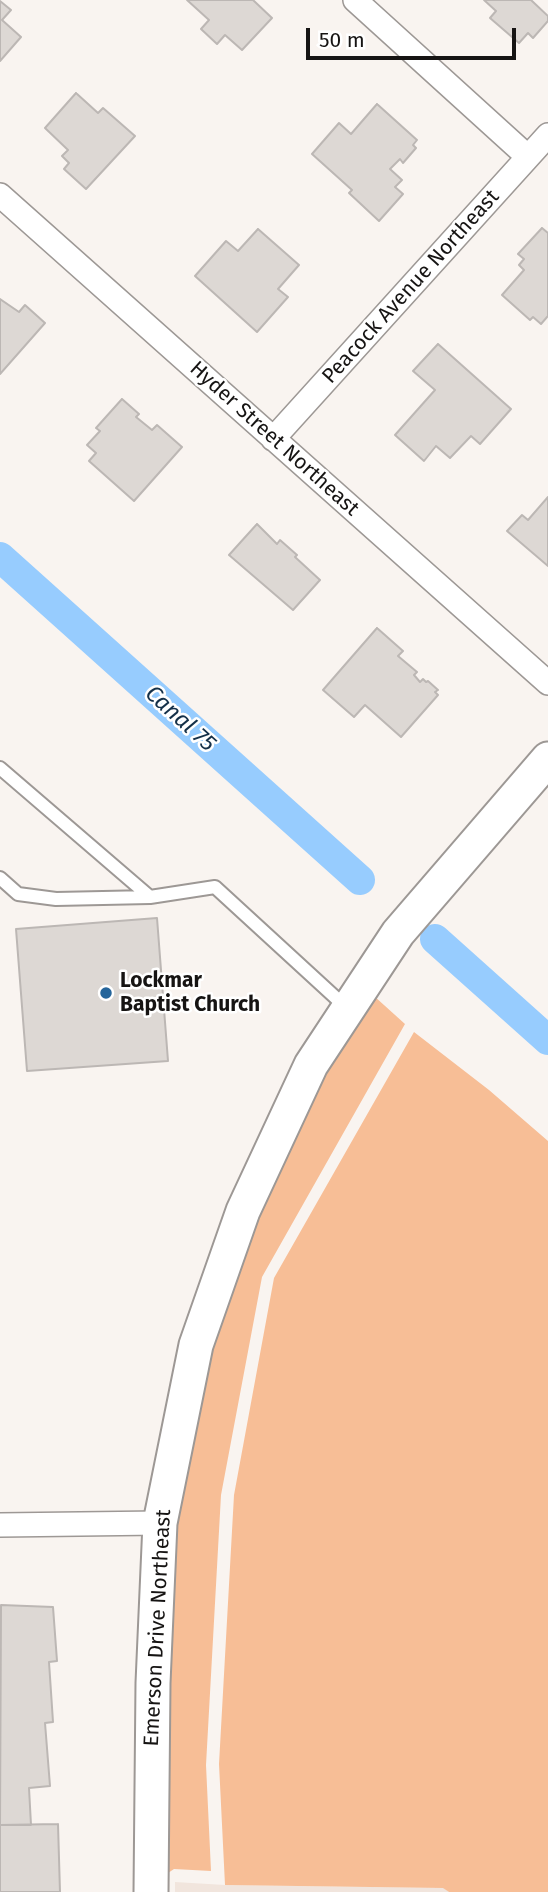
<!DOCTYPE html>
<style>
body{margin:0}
#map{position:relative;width:548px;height:1892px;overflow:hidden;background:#f9f4f0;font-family:"Fira Sans",sans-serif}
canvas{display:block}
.scale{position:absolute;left:306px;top:28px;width:210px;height:32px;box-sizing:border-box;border:4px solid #161413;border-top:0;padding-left:9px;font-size:21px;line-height:24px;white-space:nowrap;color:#161413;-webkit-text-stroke:5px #fff;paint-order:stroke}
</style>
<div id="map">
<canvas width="548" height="1892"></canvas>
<div class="scale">50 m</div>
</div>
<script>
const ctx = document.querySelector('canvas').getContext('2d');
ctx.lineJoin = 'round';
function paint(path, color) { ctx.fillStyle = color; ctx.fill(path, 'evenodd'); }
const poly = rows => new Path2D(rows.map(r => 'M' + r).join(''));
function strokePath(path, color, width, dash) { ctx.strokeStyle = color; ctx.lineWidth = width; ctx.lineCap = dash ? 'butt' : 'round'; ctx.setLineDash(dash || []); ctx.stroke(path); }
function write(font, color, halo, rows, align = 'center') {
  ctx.font = font + ' "Fira Sans",sans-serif'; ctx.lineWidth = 5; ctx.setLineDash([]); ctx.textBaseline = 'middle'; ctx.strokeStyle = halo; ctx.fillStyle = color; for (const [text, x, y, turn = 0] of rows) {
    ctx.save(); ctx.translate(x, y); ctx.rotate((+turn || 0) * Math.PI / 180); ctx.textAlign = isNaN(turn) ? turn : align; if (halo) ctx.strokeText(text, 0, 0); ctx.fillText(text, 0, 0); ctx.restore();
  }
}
const built = poly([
 [175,1882,225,1885,444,1888,449,1892,175,1892]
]);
const green = poly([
 [374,996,405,1024,262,1277,221,1495,206,1765,211,1871,174,1869,165,1875,168,1669,175,1523,211,1347,257,1216,324,1072],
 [414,1032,489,1090,548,1141,548,1892,449,1892,443,1888,225,1885,219,1764,234,1495,274,1278]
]);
const canal = poly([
 [0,557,360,880],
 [435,939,548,1040]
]);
const building = poly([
 [187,0,253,0,272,18,242,50,225,35,217,44,201,29,209,20,187,0],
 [484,0,531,0,548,16,548,21,533,38,528,33,519,43,490,18,496,11,484,0],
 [0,1,11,10,2,20,21,37,0,61,0,1],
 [76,93,98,113,103,108,135,136,86,189,64,169,69,163,62,156,68,150,45,128,76,93],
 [377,104,417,140,413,145,416,148,403,163,400,159,390,169,402,180,395,187,403,194,379,221,349,193,352,190,312,154,339,123,351,134,377,104],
 [542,228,548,233,548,316,541,324,533,317,530,320,502,295,524,270,519,265,524,259,518,254,542,228],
 [258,229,299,265,278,289,288,297,257,332,195,276,226,241,238,251,258,229],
 [0,299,19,312,25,305,45,323,0,374,0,299],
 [438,344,511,409,480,444,471,436,450,458,436,446,424,461,395,435,435,390,413,371,438,344],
 [122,399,139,414,136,417,152,430,157,425,182,447,134,501,89,461,96,453,87,445,100,431,96,428,122,399],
 [548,497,548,566,507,531,522,515,528,520,548,497],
 [257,524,277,544,280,540,297,555,295,557,320,580,293,610,229,555,257,524],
 [377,628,403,651,398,656,417,672,414,675,420,682,423,679,426,682,428,681,438,690,435,692,438,695,401,737,365,705,354,717,323,690,377,628],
 [157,918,168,1061,27,1071,16,929,157,918],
 [1,1605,53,1607,57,1661,49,1662,53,1722,45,1723,50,1786,29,1788,31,1825,0,1825,1,1605],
 [58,1824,60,1892,0,1892,0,1825,58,1824]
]);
const lane = poly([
 [0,768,150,897],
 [0,878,18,894,56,899,150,897,215,887,348,1009]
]);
const street = poly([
 [355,0,528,157],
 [0,195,548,683],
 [273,439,548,135],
 [0,1525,160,1523]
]);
const secondary = poly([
 [151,1892,153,1683,160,1523,196,1345,243,1211,311,1065,398,933,548,759]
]);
const markers = [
 [106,993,7,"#25659b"]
];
const streetNames = [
 ["Peacock Avenue Northeast",411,287,-48],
 ["Hyder Street Northeast",274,439,42],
 ["Emerson Drive Northeast",158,1628,-87]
];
const poiNames = [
 ["Lockmar",120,981],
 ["Baptist Church",120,1005]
];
const waterNames = [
 ["Canal 75",180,719,42]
];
paint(built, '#f1e5dd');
paint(green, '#f7be96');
strokePath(canal, '#97ccfe', 30);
paint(building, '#ddd8d4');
strokePath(building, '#bcb7b4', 2);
strokePath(lane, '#9d9895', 16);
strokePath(street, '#9d9895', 26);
strokePath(secondary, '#9d9895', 37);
strokePath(lane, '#fff', 12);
strokePath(street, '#fff', 23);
strokePath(secondary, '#fff', 33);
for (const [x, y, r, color] of markers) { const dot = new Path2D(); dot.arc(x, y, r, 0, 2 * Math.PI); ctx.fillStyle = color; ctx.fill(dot); strokePath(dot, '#fff', 2.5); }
write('21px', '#161413', '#fff', streetNames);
write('bold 21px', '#161413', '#fff', poiNames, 'left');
write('italic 23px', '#143049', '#fff', waterNames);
</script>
